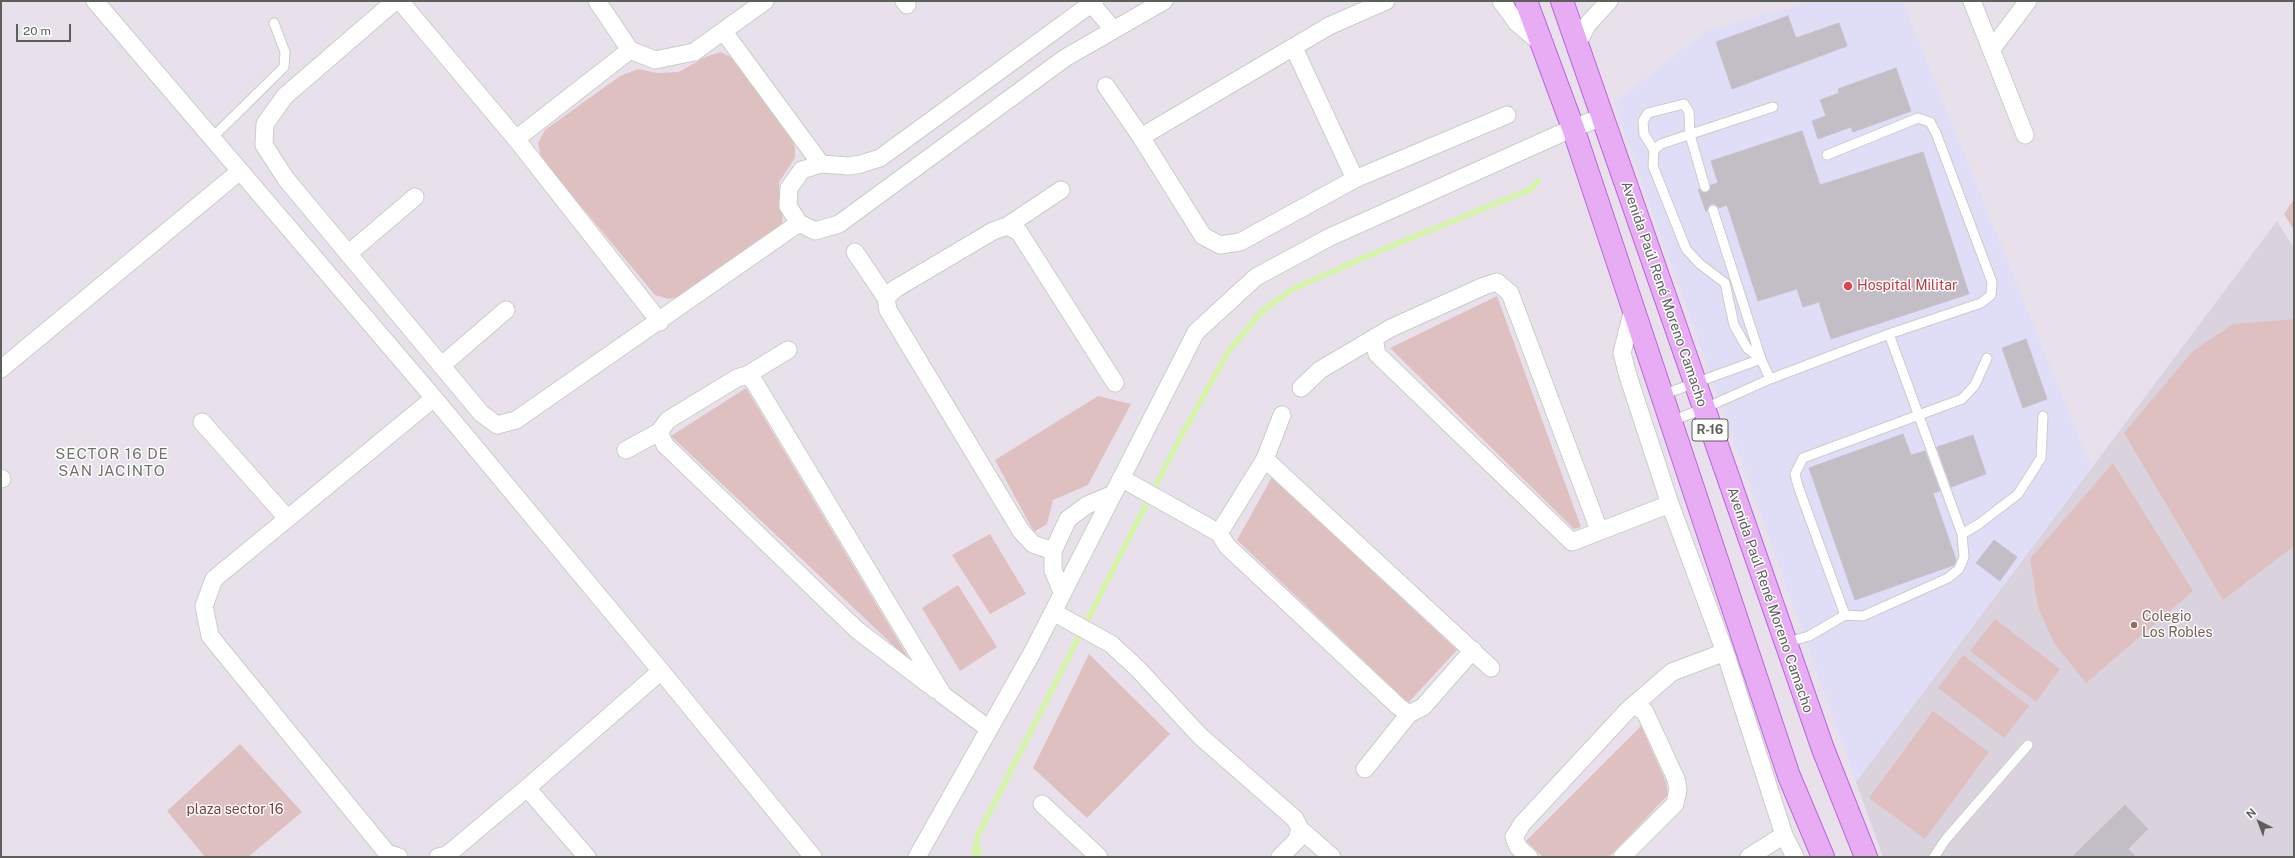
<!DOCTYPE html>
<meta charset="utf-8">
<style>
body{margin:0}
#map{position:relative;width:2295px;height:858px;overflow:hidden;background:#e8e1eb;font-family:"Public Sans",sans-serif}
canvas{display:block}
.frame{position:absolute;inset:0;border:2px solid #5d605a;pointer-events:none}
.north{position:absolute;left:2239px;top:802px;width:40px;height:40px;-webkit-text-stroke:3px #fff;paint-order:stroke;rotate:318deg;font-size:11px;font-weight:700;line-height:16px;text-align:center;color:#5d605a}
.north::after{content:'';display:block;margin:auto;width:14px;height:18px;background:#5d605a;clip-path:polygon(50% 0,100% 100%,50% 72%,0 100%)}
.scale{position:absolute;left:16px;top:24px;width:55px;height:18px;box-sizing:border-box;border:2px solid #5d605a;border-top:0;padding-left:5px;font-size:12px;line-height:14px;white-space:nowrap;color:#5d605a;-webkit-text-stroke:3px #fff;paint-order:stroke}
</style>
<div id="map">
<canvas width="2295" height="858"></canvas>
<div class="frame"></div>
<div class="north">N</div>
<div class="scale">20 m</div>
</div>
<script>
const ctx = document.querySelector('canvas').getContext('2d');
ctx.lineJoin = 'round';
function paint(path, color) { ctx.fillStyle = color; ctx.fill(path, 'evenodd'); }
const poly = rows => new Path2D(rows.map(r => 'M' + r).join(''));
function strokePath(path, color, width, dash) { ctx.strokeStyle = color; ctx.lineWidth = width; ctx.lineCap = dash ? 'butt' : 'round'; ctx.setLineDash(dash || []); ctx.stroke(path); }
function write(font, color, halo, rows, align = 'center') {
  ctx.font = font + ' "Public Sans",sans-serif'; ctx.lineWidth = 3; ctx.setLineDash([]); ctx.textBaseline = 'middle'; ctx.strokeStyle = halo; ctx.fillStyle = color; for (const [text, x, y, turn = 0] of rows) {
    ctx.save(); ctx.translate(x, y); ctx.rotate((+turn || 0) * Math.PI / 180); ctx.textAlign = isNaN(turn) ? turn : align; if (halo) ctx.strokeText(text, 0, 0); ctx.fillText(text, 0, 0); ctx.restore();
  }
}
const education = poly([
 [2277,221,2294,248,2294,857,1883,857,1856,782]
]);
const medical = poly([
 [1814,1,1903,1,2091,468,1856,782,1614,103,1706,31]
]);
const green = poly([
 [721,52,736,60,792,138,795,148,795,158,779,182,779,195,783,211,782,224,774,235,683,296,668,299,655,295,541,158,538,143,545,130,620,76,638,69,657,73,679,72,705,57],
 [2294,199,2294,230,2284,214],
 [1497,296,1581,527,1574,529,1390,348],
 [2294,319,2294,546,2223,600,2124,433,2193,351,2233,324],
 [746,388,911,662,671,436],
 [1098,396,1131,404,1088,485,1053,500,1047,524,1034,532,995,460],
 [2113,463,2193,591,2086,683,2054,643,2038,607,2030,559],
 [1272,477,1457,650,1408,703,1237,540],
 [990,534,1026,594,990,614,952,555],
 [958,585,997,647,960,671,922,608],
 [1995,619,2060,669,2036,702,1970,651],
 [1089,654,1170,734,1087,818,1033,768],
 [1963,655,2029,706,2004,738,1938,688],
 [1933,711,1989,752,1925,839,1869,798],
 [1641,726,1666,782,1668,795,1609,857,1543,857,1526,841],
 [240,744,302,812,248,857,205,857,167,811]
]);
const stream = poly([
 [977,846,980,857],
 [974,857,978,835,1181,436,1228,352,1261,312,1291,290,1372,254,1531,189,1538,181]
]);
const building = poly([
 [1788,16,1796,38,1839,23,1847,46,1732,89,1716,42,1788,16],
 [1896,68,1911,111,1853,132,1851,127,1818,139,1812,121,1826,116,1820,100,1839,93,1838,89,1896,68],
 [1802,131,1820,185,1923,152,1969,294,1831,339,1819,302,1803,307,1797,289,1758,301,1727,205,1719,208,1715,204,1711,204,1706,212,1698,189,1707,193,1711,185,1718,183,1711,161,1802,131],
 [2026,339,2047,399,2023,408,2002,348,2026,339],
 [1903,434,1911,455,1925,451,1940,491,1933,493,1956,560,1954,565,1855,600,1809,468,1903,434],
 [1973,435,1986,474,1951,487,1937,447,1973,435],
 [1994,540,2017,557,2000,581,1976,563,1994,540],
 [2125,805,2148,829,2128,849,2136,857,2072,857,2125,805]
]);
const lane = poly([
 [212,138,284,67,285,52,274,23],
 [1654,150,1644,134,1643,121,1648,113,1684,104,1689,112,1690,135,1705,187],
 [1713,210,1761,359,1770,379],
 [1761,359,1747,348,1734,325,1725,283,1700,264,1686,249,1653,166,1654,150,1661,144,1773,107],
 [1662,395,1761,359],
 [1671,421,1703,409,1770,379,1889,334,1981,303,1991,295,1992,282,1936,133,1930,122,1918,118,1827,155],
 [1962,534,1979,524,2018,494,2041,458,2043,416],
 [1845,615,1798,486,1795,474,1803,458,1962,399,1975,385,1987,358],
 [1785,643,1809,636,1845,615,1863,616,1948,578,1959,569,1964,557,1962,534,1889,334],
 [1934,857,1946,839,2028,745]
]);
const street = poly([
 [95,1,434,398,661,671,813,857],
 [395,1,285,96,265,124,264,145,286,179,481,413,497,425,516,420,799,223,815,231,839,224,1065,58,1164,1],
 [400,1,516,139,660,322],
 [597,1,630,50],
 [904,1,907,5],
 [1089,1,1113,29],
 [1501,1,1517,23,1542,44],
 [1972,1,2025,135],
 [724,32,821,164],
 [1578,43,1587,25,1609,1],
 [1294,48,1355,179],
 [1991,50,2028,1],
 [1106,86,1141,137,1203,236,1220,245,1240,242,1355,179,1507,115],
 [1141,137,1329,26,1386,1],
 [516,139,630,50,655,60,694,52,765,1],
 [799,223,788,206,789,188,802,170,821,164,849,166,861,164,880,158,1095,1],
 [1007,226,1019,232,1115,383],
 [855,252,886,298,888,310,1021,531,1033,544,1053,551],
 [348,254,415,197],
 [886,298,895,289,993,231,1007,226,1061,190],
 [1633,309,1622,353,1628,376,1670,504,1725,652,1784,835,1795,857],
 [1374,339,1377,354,1572,542,1670,504],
 [441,366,506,310],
 [1,369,240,171],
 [747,375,755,383,943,695,989,729],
 [1301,388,1320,370,1391,328,1484,286,1497,282,1510,293,1599,530],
 [202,422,287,518],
 [659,432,665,445,857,630,936,690],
 [626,450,659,432,668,420,737,378,747,375,788,350],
 [1265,459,1491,668],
 [1,478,2,479],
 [1121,478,1219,533,1227,546,1398,706,1409,714],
 [1219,533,1265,459,1282,415],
 [1062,592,1053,570,1053,551,1068,519,1087,505,1111,495],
 [1053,612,1111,644,1138,669,1200,736,1295,819,1300,829,1332,857],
 [1365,769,1409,714,1423,707,1473,650],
 [527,788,587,857],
 [1042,804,1099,857],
 [399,857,387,853,210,636,204,606,214,579,434,398],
 [438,857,447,855,527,788,661,671],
 [917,857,1032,653,1196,332,1256,277,1330,237,1573,128,1603,117],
 [1280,857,1297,840,1300,829],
 [1529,857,1518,847,1514,837,1522,824,1627,711,1672,672,1725,652],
 [1622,857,1675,804,1678,789,1676,779,1645,712,1635,705],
 [1749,857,1784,835]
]);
const primary = poly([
 [1526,1,1573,128,1789,776,1823,857],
 [1562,1,1823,749,1866,857]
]);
const markers = [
 [1848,286,5,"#e0444e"],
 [2134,625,4,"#8d6e63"]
];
const shields = [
 [1710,430,36]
];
const shieldNames = [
 ["R-16",1710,430]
];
const healthNames = [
 ["Hospital Militar",1857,286]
];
const streetNames = [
 ["Avenida Paúl René Moreno Camacho",1664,294,71],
 ["Avenida Paúl René Moreno Camacho",1770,600,71]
];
const educationNames = [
 ["Colegio",2142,617],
 ["Los Robles",2142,633]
];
const parkNames = [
 ["plaza sector 16",235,810]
];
const neighbourhoodNames = [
 ["SECTOR 16 DE",112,454],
 ["SAN JACINTO",112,471]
];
paint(education, '#dad2dd');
paint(medical, '#e0def7');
paint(green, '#dfc0c1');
strokePath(stream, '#d4f4a8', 5.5);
paint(building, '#c3bec6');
strokePath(building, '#cac0ce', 1);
strokePath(lane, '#c9cdc8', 11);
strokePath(street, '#c9cdc8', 19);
strokePath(primary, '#bb66df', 24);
strokePath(lane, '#fff', 9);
strokePath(street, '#fff', 17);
strokePath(primary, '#e8acf4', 22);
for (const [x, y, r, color] of markers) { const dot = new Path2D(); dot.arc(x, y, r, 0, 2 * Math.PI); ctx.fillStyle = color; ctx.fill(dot); strokePath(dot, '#fff', 1.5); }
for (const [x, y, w] of shields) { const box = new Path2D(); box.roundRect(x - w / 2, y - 11, w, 22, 3); ctx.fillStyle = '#fff'; ctx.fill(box); strokePath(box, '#5d605a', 1); }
write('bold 13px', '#5d605a', null, shieldNames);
write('14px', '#be3a42', '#fff', healthNames, 'left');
write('14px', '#5d605a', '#fff', streetNames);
write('14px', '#785e54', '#fff', educationNames, 'left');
write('14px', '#7b403d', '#fff', parkNames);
ctx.letterSpacing = '1px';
write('15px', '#6e726b', '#fff', neighbourhoodNames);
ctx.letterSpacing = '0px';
</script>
